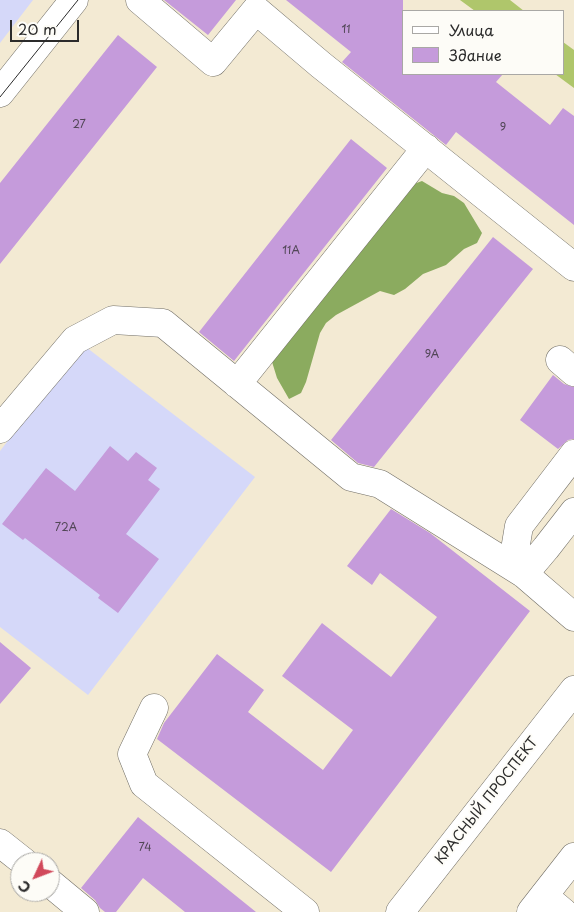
<!DOCTYPE html>
<meta charset="utf-8">
<style>
body{margin:0}
#map{position:relative;width:574px;height:912px;overflow:hidden;background:#f3ead3;font-family:"Playpen Sans",sans-serif}
canvas{display:block}
.legend{position:absolute;left:402px;top:10px;width:162px;height:65px;box-sizing:border-box;background:#fdfcf7;border:1px solid #a9a8a5;margin:0;padding:6px 9px;list-style:none;font-size:15px;color:#2b2b2b}
.legend li{display:flex;align-items:center;gap:10px;height:25px}
.legend b{width:25px;border:1px solid #a9a8a5}
.north{position:absolute;left:10px;top:852px;width:50px;height:50px;box-sizing:border-box;background:#fdfcf7;border:1px solid #a9a8a5;border-radius:50%;rotate:227deg;font-size:14px;font-weight:700;line-height:20px;text-align:center;color:#2b2b2b}
.north::after{content:'';display:block;margin:auto;width:18px;height:22px;background:#d1495b;clip-path:polygon(50% 0,100% 100%,50% 72%,0 100%)}
.scale{position:absolute;left:10px;top:20px;width:69px;height:22px;box-sizing:border-box;border:2px solid #2b2b2b;border-top:0;padding-left:6px;font-size:15px;line-height:18px;white-space:nowrap;color:#2b2b2b;-webkit-text-stroke:4px #fdfcf7;paint-order:stroke}
</style>
<div id="map">
<canvas width="574" height="912"></canvas>
<ul class="legend">
<li><b style="height:6px;background:#fff"></b>Улица</li>
<li><b style="height:14px;background:#c59bdb"></b>Здание</li>
</ul>
<div class="north">С</div>
<div class="scale">20 m</div>
</div>
<script>
const ctx = document.querySelector('canvas').getContext('2d');
ctx.lineJoin = 'round';
function paint(path, color) { ctx.fillStyle = color; ctx.fill(path, 'evenodd'); }
const poly = rows => new Path2D(rows.map(r => 'M' + r).join(''));
function strokePath(path, color, width, dash) { ctx.strokeStyle = color; ctx.lineWidth = width; ctx.lineCap = dash ? 'butt' : 'round'; ctx.setLineDash(dash || []); ctx.stroke(path); }
function write(font, color, halo, rows, align = 'center') {
  ctx.font = font + ' "Playpen Sans",sans-serif'; ctx.lineWidth = 4; ctx.setLineDash([]); ctx.textBaseline = 'middle'; ctx.strokeStyle = halo; ctx.fillStyle = color; for (const [text, x, y, turn = 0] of rows) {
    ctx.save(); ctx.translate(x, y); ctx.rotate((+turn || 0) * Math.PI / 180); ctx.textAlign = isNaN(turn) ? turn : align; if (halo) ctx.strokeText(text, 0, 0); ctx.fillText(text, 0, 0); ctx.restore();
  }
}
const built = poly([
 [0,0,33,0,0,43],
 [82,344,255,477,88,695,0,627,0,451]
]);
const green = poly([
 [460,0,510,0,524,11,475,11],
 [563,42,574,50,574,88,555,74,563,74]
]);
const forest = poly([
 [422,181,442,193,454,196,464,203,482,233,477,243,464,249,446,265,423,274,405,289,394,295,380,291,336,315,326,323,320,333,306,382,301,393,289,399,277,378,269,352,411,185]
]);
const building = poly([
 [164,0,236,0,208,35],
 [286,0,403,0,403,74,503,74,496,82,550,125,563,108,574,116,574,225,456,132,446,145,342,62,351,52],
 [118,35,157,67,0,264,0,183],
 [351,139,387,168,234,361,199,332],
 [493,237,533,269,374,467,358,463,331,440],
 [553,375,564,384,574,387,574,439,568,440,558,449,520,420],
 [110,446,128,461,136,452,157,468,148,480,160,489,126,534,159,559,118,613,98,598,100,595,25,538,23,540,2,524,46,468,75,491],
 [391,509,430,533,530,611,331,872,157,739,164,723,217,654,264,690,248,712,323,770,353,730,282,676,322,623,391,677,437,617,380,573,372,585,347,566],
 [0,642,31,668,0,704],
 [138,817,256,912,185,912,143,878,116,912,105,912,100,908,95,900,81,888]
]);
const minor = poly([
 [140,0,213,62,256,10,321,65,574,267],
 [0,93,74,0],
 [560,360,574,372],
 [237,384,426,148],
 [0,429,75,340,113,320,163,323,351,477,380,484,524,574,574,617],
 [574,454,519,526,515,550,524,574,546,548,574,512],
 [154,708,132,754,144,784,305,912],
 [0,843,24,862],
 [50,883,85,912],
 [544,896,563,912]
]);
const major = poly([
 [400,912,574,690],
 [531,912,574,857]
]);
const tram = poly([
 [0,97,78,0]
]);
const numberNames = [
 ["11",346,30],
 ["27",79,125],
 ["9",503,128],
 ["11А",291,251],
 ["9А",432,355],
 ["72А",66,528],
 ["74",145,848]
];
const streetNames = [
 ["КРАСНЫЙ ПРОСПЕКТ",487,801,-52]
];
paint(built, '#d5d8f9');
paint(green, '#afc66b');
paint(forest, '#8bab5f');
paint(building, '#c59bdb');
strokePath(minor, '#716e66', 29);
strokePath(major, '#716e66', 29);
strokePath(minor, '#fff', 28);
strokePath(major, '#fff', 28);
strokePath(tram, '#2b2b2b', 1);
write('11px', '#524757', null, numberNames);
write('14px', '#2b2b2b', '#fdfcf7', streetNames);
</script>
